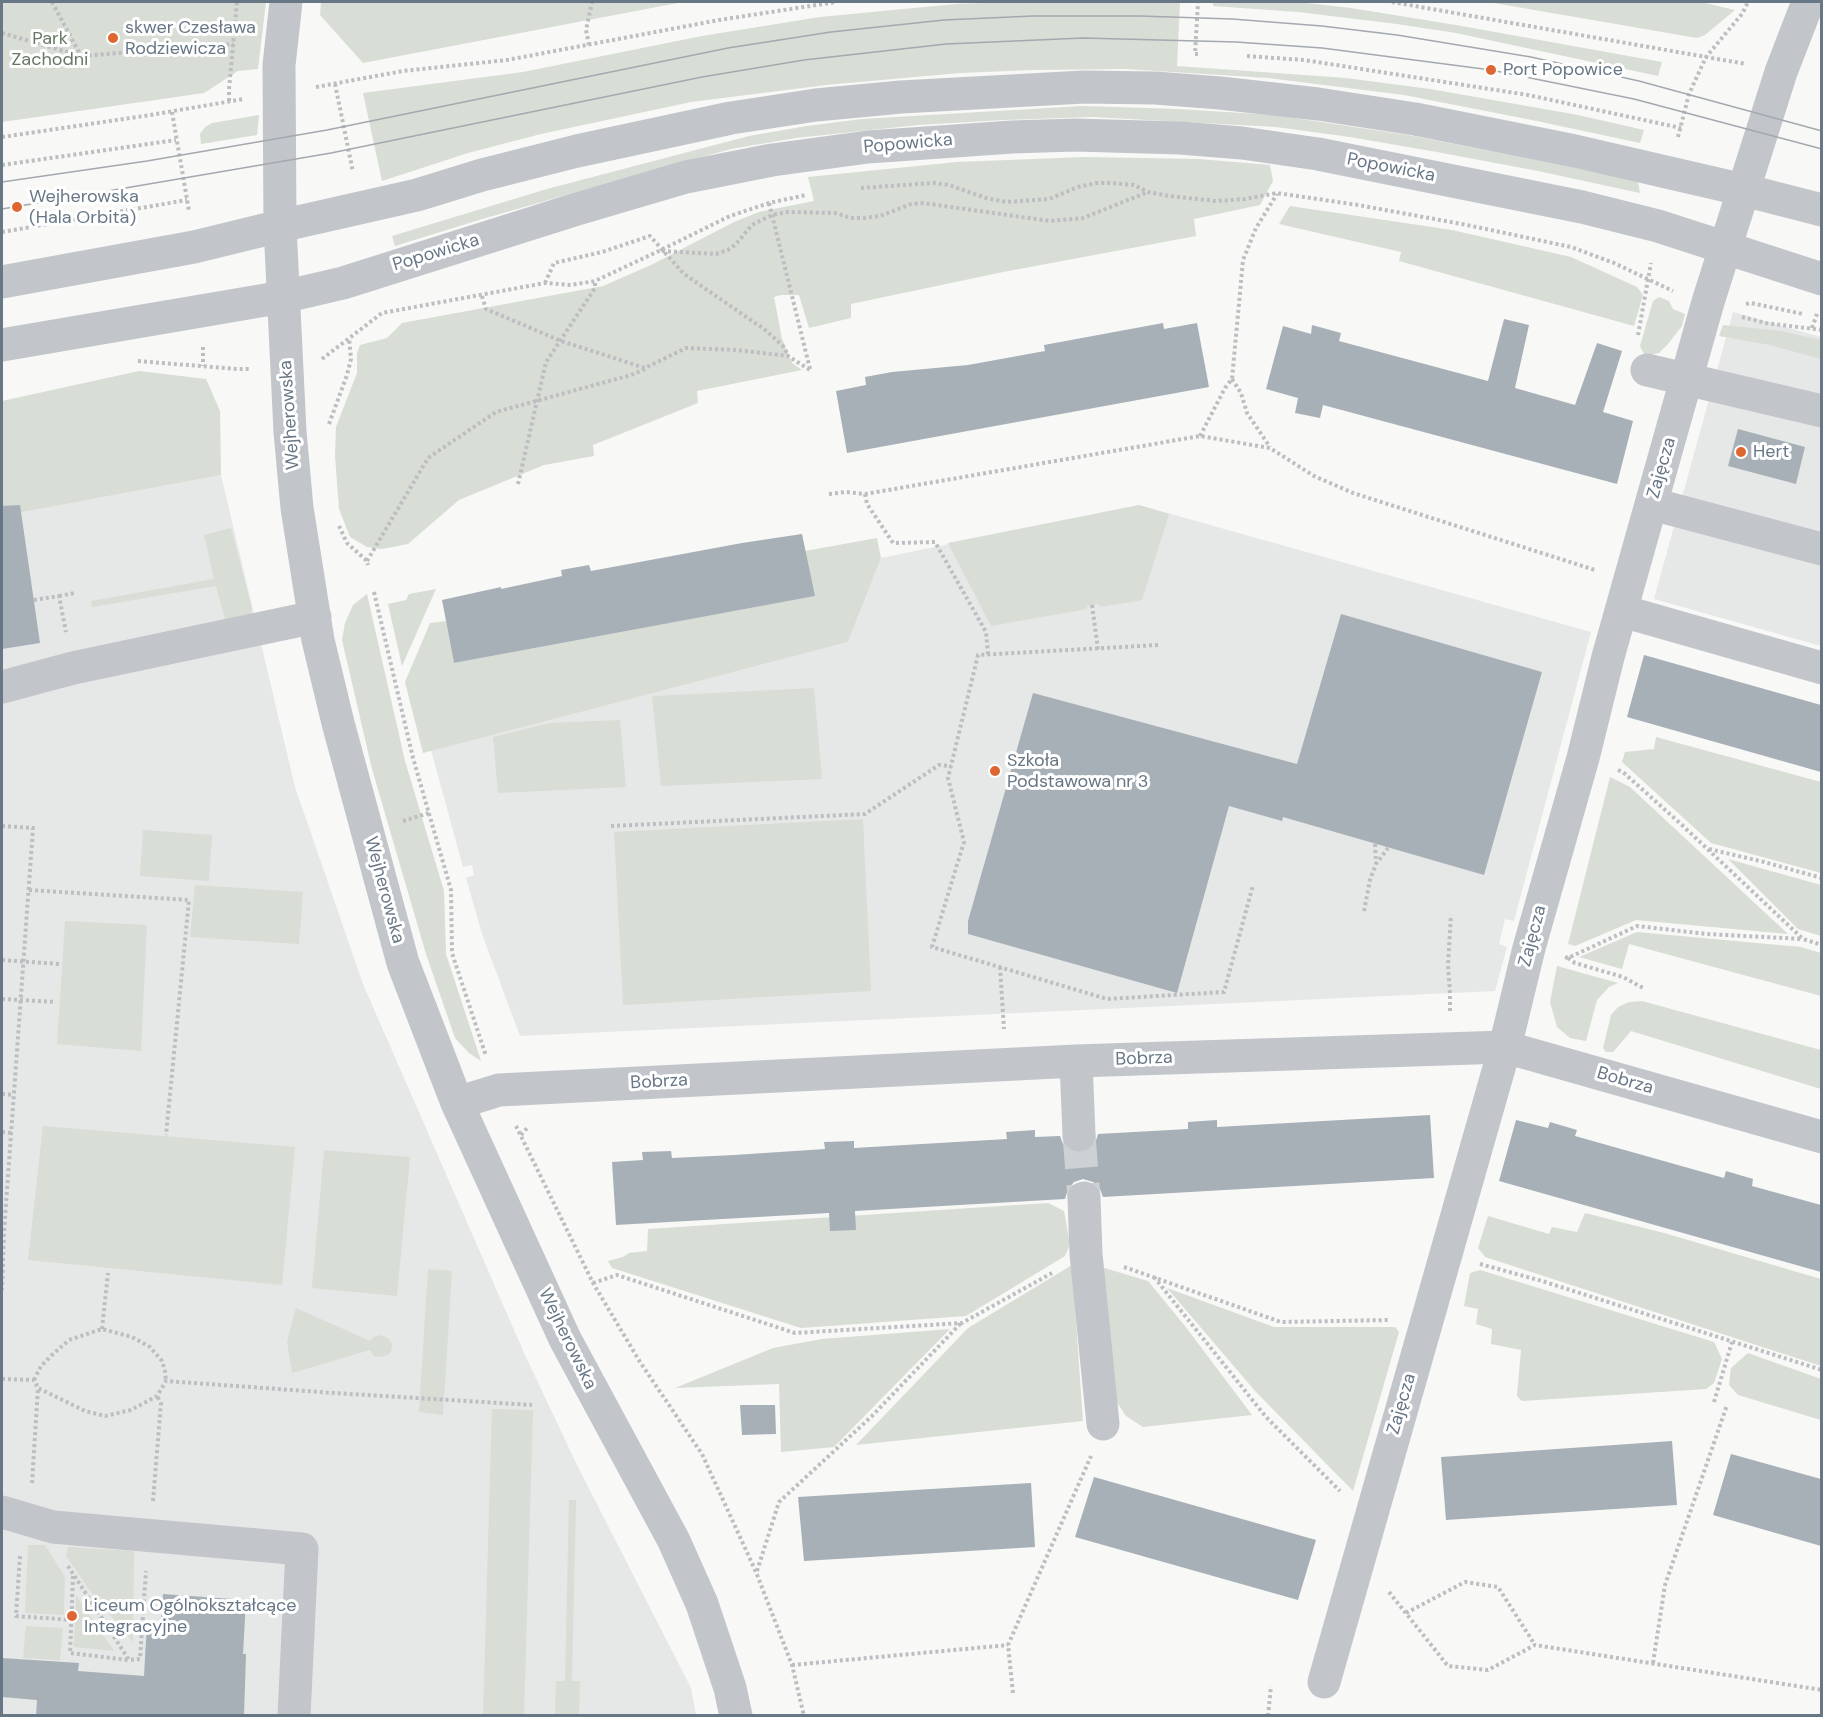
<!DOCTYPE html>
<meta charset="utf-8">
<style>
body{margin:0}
#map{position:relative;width:1823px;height:1717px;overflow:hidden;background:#f8f8f6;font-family:"DM Sans",sans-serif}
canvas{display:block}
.frame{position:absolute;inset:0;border:3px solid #687786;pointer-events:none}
</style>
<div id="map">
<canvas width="1823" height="1717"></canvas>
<div class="frame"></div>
</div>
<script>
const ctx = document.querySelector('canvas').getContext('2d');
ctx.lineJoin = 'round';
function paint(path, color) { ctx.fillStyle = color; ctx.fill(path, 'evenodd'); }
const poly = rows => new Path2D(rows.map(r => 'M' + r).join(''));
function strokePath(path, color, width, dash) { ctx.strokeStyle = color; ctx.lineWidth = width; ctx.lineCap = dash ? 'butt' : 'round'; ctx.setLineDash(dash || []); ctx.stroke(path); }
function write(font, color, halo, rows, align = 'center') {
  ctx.font = font + ' "DM Sans",sans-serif'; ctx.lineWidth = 6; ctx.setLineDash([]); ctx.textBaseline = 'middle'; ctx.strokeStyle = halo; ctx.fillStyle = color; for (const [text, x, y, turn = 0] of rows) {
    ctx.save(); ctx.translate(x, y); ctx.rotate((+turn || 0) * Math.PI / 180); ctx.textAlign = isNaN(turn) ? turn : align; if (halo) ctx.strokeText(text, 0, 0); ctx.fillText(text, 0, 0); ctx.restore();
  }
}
const built = poly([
 [1733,312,1821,337,1821,646,1654,599],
 [221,475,295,787,363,984,525,1355,577,1465,691,1688,696,1715,2,1715,2,516],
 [1139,505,1591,632,1514,921,1505,919,1499,944,1507,947,1495,991,520,1036,482,934,466,878,474,875,472,865,463,867,431,750,848,642,881,558]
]);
const green = poly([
 [2,2,266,2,258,69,238,71,204,93,2,122],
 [321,2,683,2,363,63,320,15],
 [1010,2,1180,2,1177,66,1346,78,1430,89,1578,115,1644,130,1640,143,1532,120,1404,95,1268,78,1125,69,1033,70,960,73,826,85,691,102,541,134,468,153,382,181,363,93,523,72,702,36,820,17,956,4],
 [1213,2,1297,2,1351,8,1456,25,1662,62,1658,76,1456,33,1397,24,1298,12,1213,6],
 [1488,2,1701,2,1735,10,1705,35,1697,38],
 [1082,106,1179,109,1274,115,1408,135,1608,174,1638,182,1640,193,1538,171,1437,152,1350,137,1276,127,1092,117,1004,120,918,125,796,138,731,149,639,174,479,220,395,246,392,236,547,189,749,136,807,126,862,119],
 [259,115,257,135,201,144,200,134,205,127,212,123],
 [1084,157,1199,159,1270,165,1273,181,1260,205,1194,219,1196,236,1003,272,851,304,851,318,809,328,799,295,781,295,774,297,782,339,792,363,802,370,697,391,698,403,593,445,594,456,544,465,459,500,408,544,382,549,367,547,350,537,339,509,335,456,336,427,357,373,357,353,360,345,387,338,402,323,603,286,651,265,734,222,759,212,814,201,808,177,957,162],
 [1290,206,1452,230,1571,257,1637,287,1643,295,1634,326,1399,261,1401,252,1279,224],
 [1659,297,1669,301,1673,309,1685,314,1682,326,1668,344,1659,353,1650,355,1644,354,1640,346,1653,301],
 [1723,325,1781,331,1821,340,1821,359,1770,345,1719,336],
 [139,371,206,379,220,411,221,475,2,516,2,401],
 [1139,505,1169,514,1142,600,1100,607,1099,604,1087,606,1087,609,991,626,948,543],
 [231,528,252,608,249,619,226,623,216,586,92,607,91,601,214,579,204,535],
 [877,538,881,558,848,642,423,753,405,682,430,623,446,621,454,663,814,596,805,551],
 [436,589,402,666,388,604,406,600,409,594],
 [367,594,405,761,444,891,446,954,481,1061,469,1053,455,1038,426,954,372,769,342,640,345,623,353,605],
 [814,688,822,779,661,786,652,696],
 [620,720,626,787,498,793,493,737,550,723],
 [1656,737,1821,782,1821,873,1711,843,1622,762,1625,752,1654,749],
 [1610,777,1630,787,1788,934,1636,920,1575,946,1568,944],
 [863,819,871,991,623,1005,614,832],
 [143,830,212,835,209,881,140,876],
 [1728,859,1821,885,1821,936,1798,929],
 [195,885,303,892,299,944,190,937],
 [65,921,147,925,141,1051,57,1044],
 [1637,932,1801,947,1821,953,1821,996,1629,944,1622,969,1579,957],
 [1557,966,1618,983,1609,987,1597,1000,1586,1041,1570,1038,1557,1027,1550,1002],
 [1642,1001,1821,1050,1821,1089,1631,1031,1613,1052,1606,1052,1603,1048,1611,1015,1618,1007,1629,1002],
 [43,1126,295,1147,282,1285,28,1260],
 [324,1150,410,1157,397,1296,312,1288],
 [1048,1203,1064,1211,1070,1244,1065,1256,966,1316,801,1328,612,1268,608,1261,623,1257,629,1253,647,1251,648,1229],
 [1585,1213,1664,1233,1821,1279,1821,1366,1485,1257,1478,1248,1488,1216,1549,1234,1552,1227,1577,1232],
 [1072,1265,1083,1421,856,1445,968,1328],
 [1101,1267,1148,1281,1185,1326,1252,1415,1143,1427,1126,1416,1114,1398],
 [428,1269,452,1271,443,1415,419,1412],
 [1480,1270,1714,1342,1722,1359,1714,1383,1706,1389,1522,1401,1517,1396,1521,1350,1491,1344,1492,1329,1476,1324,1478,1309,1464,1306,1470,1273],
 [1167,1288,1274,1327,1395,1327,1399,1332,1353,1491,1256,1392],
 [296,1308,370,1341,374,1337,381,1335,388,1338,392,1344,391,1352,388,1355,381,1357,374,1356,370,1350,292,1373,287,1341],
 [950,1329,834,1447,781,1452,779,1384,675,1388,773,1348,822,1339],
 [1748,1353,1821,1379,1821,1420,1738,1395,1729,1385,1731,1368],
 [492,1409,533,1410,524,1715,483,1715],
 [569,1500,576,1500,572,1681,580,1681,579,1715,555,1715,556,1681,565,1681],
 [28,1545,45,1545,65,1577,64,1615,25,1613],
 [68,1547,134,1551,133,1642,91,1592,66,1556],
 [76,1595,114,1651,74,1647],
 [26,1626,63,1628,60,1660,23,1658]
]);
const building = poly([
 [1504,319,1529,325,1515,388,1575,405,1597,343,1622,351,1603,412,1633,421,1617,484,1323,405,1320,418,1295,413,1298,398,1266,389,1283,326,1311,334,1312,325,1341,333,1339,341,1488,381],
 [1163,323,1164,329,1197,323,1209,387,847,453,836,391,866,385,865,377,892,372,968,365,1045,351,1044,345],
 [1738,429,1805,447,1796,484,1728,466],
 [20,505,40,643,2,649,2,506],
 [802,534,815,596,454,663,442,600,501,587,501,589,562,576,561,570,589,565,591,571,742,543],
 [1341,614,1542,672,1484,875,1283,817,1282,821,1229,806,1177,993,968,934,968,921,1033,693,1297,764],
 [1644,655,1821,705,1821,772,1627,717],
 [1430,1115,1434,1178,1103,1197,1100,1189,1093,1182,1083,1179,1074,1182,1068,1189,1065,1199,855,1211,856,1230,830,1231,829,1213,616,1225,612,1162,643,1160,642,1152,671,1151,672,1158,734,1155,825,1149,824,1142,854,1141,854,1148,1007,1139,1006,1132,1035,1130,1035,1137,1060,1136,1063,1144,1070,1151,1080,1154,1089,1150,1095,1144,1098,1134,1188,1129,1188,1122,1217,1120,1217,1127],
 [1516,1120,1548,1128,1550,1122,1577,1130,1575,1136,1724,1178,1726,1171,1753,1179,1752,1186,1821,1205,1821,1272,1499,1181],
 [740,1405,775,1405,776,1434,742,1435],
 [1672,1441,1677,1505,1446,1520,1441,1457],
 [1731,1454,1821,1479,1821,1546,1713,1515],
 [1094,1477,1316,1540,1298,1600,1075,1537],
 [1031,1483,1035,1547,804,1561,798,1497],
 [163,1594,246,1600,243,1654,246,1654,244,1716,36,1716,37,1700,2,1697,2,1658,79,1663,78,1671,144,1676,147,1622,161,1623]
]);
const minorTunnel = poly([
 [1079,1135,1084,1198]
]);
const path = poly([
 [52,2,81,56],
 [1392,2,1746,64],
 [2,33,81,56,233,44],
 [589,45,586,30,592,2],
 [1198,54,1195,54,1198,2],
 [1247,56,1304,60,1528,95,1681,128],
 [335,84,353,172],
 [316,87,403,71,507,60,719,20,836,2],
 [229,101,229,89,237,2],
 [172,112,189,211],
 [2,137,144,116,244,99],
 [1678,137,1689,94,1706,57,1742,14,1748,2],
 [2,165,176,140],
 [861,188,933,183,949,185,986,198,1006,202,1049,199,1078,187,1096,183,1111,183,1134,185,1148,192,1169,196,1216,201,1245,199,1277,193,1358,205,1467,225,1571,247,1614,263,1673,291],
 [769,203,810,369],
 [2,232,187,200],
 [662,251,716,254,728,250,736,244,752,225,772,215,788,212,835,213,851,218,864,218,880,216,911,204,923,203,1050,221,1083,218,1148,192],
 [545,283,554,263,602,252,650,236,684,274,764,329,783,346,788,355],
 [482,296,486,309,561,341,645,368,686,348,737,350,788,356,810,370],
 [1746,304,1751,303,1803,314],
 [1742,317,1766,323,1822,330],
 [1812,328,1817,314],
 [1638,335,1651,263],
 [203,347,203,366],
 [322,359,382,313,545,283,571,285,595,281,661,250,730,216,769,203,806,195],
 [138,361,237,369,250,369],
 [1232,379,1241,393,1247,413,1270,447],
 [329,424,347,375,351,359,349,338],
 [1200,436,1225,388,1232,379,1243,260,1256,228,1277,194],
 [518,484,546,362,595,288,595,281],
 [829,494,846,492,865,494,1200,436,1270,448,1314,476,1353,493,1595,570],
 [865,494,867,504,893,543,935,542,986,632,988,654],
 [339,526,347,543,367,561,368,565],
 [367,561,428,458,496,412,631,375,645,369],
 [374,592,413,758,451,890,452,953,486,1056],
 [59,596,75,593],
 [34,600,59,596,66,632],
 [1092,605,1098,649],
 [1158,645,978,655,948,778,964,842,932,947,1107,999,1224,992,1253,885],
 [1618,770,1623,772,1683,826,1803,939,1822,945],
 [403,821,429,813],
 [2,826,33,828,4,1232,2,1290],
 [611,826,865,814,939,765,951,766],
 [1375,844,1376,863],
 [1709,849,1764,862,1822,878],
 [29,890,189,900,166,1135],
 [1364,911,1370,880,1376,864,1388,848],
 [1565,957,1568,958,1637,926,1707,934,1802,939],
 [1568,958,1575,963,1623,977,1643,988],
 [2,960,59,964],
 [1000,967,1004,1029],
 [2,999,56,1002],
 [1450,1011,1450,994,1448,965,1451,915],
 [2,1094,14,1095],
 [516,1126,593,1283,640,1362,702,1454,756,1572,792,1665,804,1716],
 [2,1132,11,1133],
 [521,1135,528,1127],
 [1480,1264,1542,1281,1822,1370],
 [1124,1267,1281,1322,1389,1320],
 [1154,1277,1266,1417,1340,1491],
 [593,1283,617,1275,795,1333,962,1323,1052,1273],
 [102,1329,108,1273],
 [2,1379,34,1380,38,1388],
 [34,1380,41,1366,52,1355,69,1340,102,1329,132,1337,150,1347,162,1361,165,1371,166,1381],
 [1714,1402,1732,1342],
 [32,1483,38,1388,85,1411,105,1416,131,1410,157,1396,166,1381,334,1393,532,1405],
 [153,1501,161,1403,157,1396],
 [20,1556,16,1616,72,1620],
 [68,1566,129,1660,140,1659,146,1571],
 [757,1571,779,1502,872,1416,961,1323],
 [73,1576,70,1653,128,1660],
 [1389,1592,1448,1666,1488,1670,1535,1645,1822,1690],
 [1406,1613,1465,1582,1498,1587,1535,1645],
 [1653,1663,1665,1585,1727,1405],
 [792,1665,1008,1645],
 [1013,1693,1008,1645,1091,1456],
 [1268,1716,1271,1686]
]);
const minor = poly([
 [286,2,279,65,280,226,290,432,297,508,318,640,338,723,403,963,457,1103,565,1339,674,1541,702,1604,730,1688,736,1716],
 [2,282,194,247,280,226,417,195,482,175,577,151,731,118,816,105,901,97,1084,87,1155,88,1220,93,1318,104,1415,119,1575,151,1744,190,1822,210],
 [2,345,283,297,343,283,577,209,686,177,772,160,868,147,1012,137,1075,135,1180,138,1242,143,1318,154,1582,207,1658,226,1822,279],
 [1647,370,1822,411],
 [1652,504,1822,549],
 [1622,611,1822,668],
 [2,687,73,668,315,617],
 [1076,1061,1079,1135],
 [457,1103,499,1090,1076,1061,1505,1047,1822,1137],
 [1084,1198,1086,1254,1103,1424],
 [2,1512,53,1527,302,1549,294,1716],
 [1324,1682,1505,1047,1529,948,1583,758,1608,657,1708,302,1781,72,1808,2]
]);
const tram = poly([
 [2,182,147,161,327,130,728,48,831,32,944,20,1033,16,1140,16,1232,19,1322,26,1397,35,1531,57,1639,81,1822,131],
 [2,209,331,153,702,77,804,60,946,44,1083,38,1236,42,1322,48,1491,70,1634,99,1822,149]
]);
const markers = [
 [113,38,6,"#de6631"],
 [1491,70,6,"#de6631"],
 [17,207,6,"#de6631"],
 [1741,452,6,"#de6631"],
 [995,771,6,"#de6631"],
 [72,1616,6,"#de6631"]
];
const poiNames = [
 ["skwer Czesława",125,28],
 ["Rodziewicza",125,49],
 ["Port Popowice",1503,70],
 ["Wejherowska",29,197],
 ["(Hala Orbita)",29,218],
 ["Hert",1753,452],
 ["Szkoła",1007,761],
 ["Podstawowa nr 3",1007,782],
 ["Liceum Ogólnokształcące",84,1606],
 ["Integracyjne",84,1627]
];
const parkNames = [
 ["Park",50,39],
 ["Zachodni",50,60]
];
const streetNames = [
 ["Popowicka",908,144,-5],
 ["Popowicka",1391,168,11],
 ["Popowicka",436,253,-17],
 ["Wejherowska",290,415,-94],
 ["Zajęcza",1662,468,-74],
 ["Wejherowska",384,890,75],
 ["Zajęcza",1533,936,-75],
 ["Bobrza",1144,1059,-2],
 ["Bobrza",1625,1081,16],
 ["Bobrza",659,1082,-3],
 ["Wejherowska",567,1339,64],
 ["Zajęcza",1402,1404,-74]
];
paint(built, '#e6e7e7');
paint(green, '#d8ddd5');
paint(building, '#a8b0b7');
strokePath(minorTunnel, '#cdd1d4', 33, [33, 16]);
strokePath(path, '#bcbec1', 4, [3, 3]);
strokePath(minor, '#c2c5c9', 33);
strokePath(tram, '#a3a9af', 1.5);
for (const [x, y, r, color] of markers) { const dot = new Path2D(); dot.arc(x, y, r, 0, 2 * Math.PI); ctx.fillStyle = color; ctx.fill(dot); strokePath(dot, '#fff', 2); }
write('18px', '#687786', '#fff', poiNames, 'left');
write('18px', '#667863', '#fff', parkNames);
write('18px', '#687786', '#fff', streetNames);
</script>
